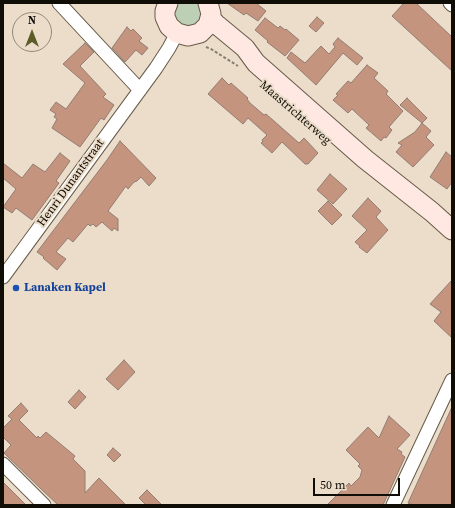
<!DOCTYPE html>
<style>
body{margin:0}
#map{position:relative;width:455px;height:508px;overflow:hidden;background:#ebddc9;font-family:"Source Serif 4",serif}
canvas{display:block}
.frame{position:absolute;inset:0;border:4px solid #100c06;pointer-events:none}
.north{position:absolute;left:12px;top:12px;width:40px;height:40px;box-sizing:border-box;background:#ebddc9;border:1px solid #93897b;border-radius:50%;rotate:0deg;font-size:11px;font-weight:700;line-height:16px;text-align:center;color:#100c06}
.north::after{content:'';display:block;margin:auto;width:14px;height:18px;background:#5c5c29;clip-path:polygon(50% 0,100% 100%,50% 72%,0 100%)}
.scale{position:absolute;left:313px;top:478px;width:87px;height:18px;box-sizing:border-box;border:2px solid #100c06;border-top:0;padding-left:5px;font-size:12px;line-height:14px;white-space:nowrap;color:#100c06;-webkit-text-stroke:3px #ebddc9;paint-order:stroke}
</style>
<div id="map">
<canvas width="455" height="508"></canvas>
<div class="frame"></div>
<div class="north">N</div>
<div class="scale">50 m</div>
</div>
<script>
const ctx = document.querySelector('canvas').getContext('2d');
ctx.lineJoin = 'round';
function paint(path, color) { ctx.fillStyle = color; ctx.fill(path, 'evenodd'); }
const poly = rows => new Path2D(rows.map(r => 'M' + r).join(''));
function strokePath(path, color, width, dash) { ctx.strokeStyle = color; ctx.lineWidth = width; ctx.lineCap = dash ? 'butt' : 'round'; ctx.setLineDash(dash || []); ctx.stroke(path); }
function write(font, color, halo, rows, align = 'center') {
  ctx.font = font + ' "Source Serif 4",serif'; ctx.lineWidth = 4; ctx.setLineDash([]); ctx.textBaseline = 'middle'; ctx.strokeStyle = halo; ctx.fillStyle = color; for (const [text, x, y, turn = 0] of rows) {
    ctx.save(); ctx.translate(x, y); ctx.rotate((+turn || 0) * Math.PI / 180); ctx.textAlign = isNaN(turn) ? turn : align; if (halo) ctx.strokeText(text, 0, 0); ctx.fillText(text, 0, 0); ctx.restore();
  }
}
const green = poly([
 [178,3,198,3,199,4,202,9,201,19,194,26,183,27,176,21,174,13]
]);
const building = poly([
 [227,3,256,3,266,11,258,21,246,13,244,15,227,3],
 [404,3,416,3,452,37,452,71,392,16,404,3],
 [317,17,324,23,316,32,309,26,317,17],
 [265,18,278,28,280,26,285,30,286,29,299,40,285,56,267,42,268,41,255,30,265,18],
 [127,27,131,31,133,29,142,38,139,41,148,48,142,55,136,50,125,62,112,48,127,27],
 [338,38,363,58,357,65,343,53,316,85,287,58,291,52,305,63,321,46,329,54,335,47,333,44,338,38],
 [85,43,94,52,80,66,106,94,103,97,114,105,104,120,101,118,80,147,52,128,57,119,54,117,56,114,50,110,56,102,66,109,85,83,63,64,85,43],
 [367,65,378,73,374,78,388,91,386,94,403,111,389,127,392,130,386,138,384,137,381,141,366,128,369,125,352,109,348,113,333,100,338,95,336,94,348,81,351,83,367,65],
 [222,78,229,85,231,83,248,98,247,99,250,103,264,115,266,114,299,143,304,138,318,153,308,164,305,164,282,142,272,153,261,143,263,142,262,140,267,135,248,118,243,124,208,94,222,78],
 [407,98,427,118,422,123,400,105,407,98],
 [422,123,431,131,426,137,434,145,413,167,396,152,402,145,398,143,415,132,422,123],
 [120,141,156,178,149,186,141,177,137,181,134,182,128,189,126,186,108,211,118,219,118,231,114,228,112,231,102,222,96,227,93,224,90,226,88,224,73,242,68,238,56,252,66,259,57,270,43,258,44,257,37,252,107,160,120,141],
 [446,152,452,157,452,182,447,189,430,177,446,152],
 [60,153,70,161,56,181,59,183,32,220,16,208,12,213,3,207,16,189,3,178,3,163,22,178,33,164,45,172,60,153],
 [330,174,347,189,333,204,317,190,330,174],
 [368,198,381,211,376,217,388,230,367,253,359,247,360,246,355,242,367,230,352,216,368,198],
 [328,201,342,215,332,225,318,211,328,201],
 [452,280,452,338,434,321,441,312,430,304,452,280],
 [124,360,135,372,118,390,106,379,124,360],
 [79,390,86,397,75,409,68,402,79,390],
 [21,403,28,411,19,420,37,438,38,436,40,438,46,432,75,456,73,459,85,471,85,493,99,478,126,505,58,505,40,488,4,453,11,445,3,437,3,428,12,419,8,416,21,403],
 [452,407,452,505,413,505,408,503,452,407],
 [389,416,410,435,397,449,402,452,401,454,405,457,383,505,327,505,349,483,351,486,360,477,362,470,358,466,360,464,346,450,368,427,379,438,389,416],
 [113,448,121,455,114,462,107,455,113,448],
 [3,482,26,505,3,505,3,482],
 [147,490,162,505,146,505,139,498,147,490]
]);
const path = poly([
 [206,47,211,49,238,66]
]);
const minor = poly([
 [59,3,140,90],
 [450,3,452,5],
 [3,277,156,68,169,48,177,33],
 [3,464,44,505],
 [393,505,452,380]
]);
const secondary = poly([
 [168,3,165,11,165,17,169,26,177,33,188,36,200,33,208,25,211,14,208,3],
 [210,18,216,24,245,48,256,63,365,159,432,212,452,230]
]);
const markers = [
 [16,288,4,"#1a4fb4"]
];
const streetNames = [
 ["Maastrichterweg",295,113,41],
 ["Henri Dunantstraat",71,183,-54]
];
const transitNames = [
 ["Lanaken Kapel",24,288]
];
paint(green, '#bdcfb4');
paint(building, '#c4947e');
strokePath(building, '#927c73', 1);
strokePath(minor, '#665a49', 15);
strokePath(secondary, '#665a49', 21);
strokePath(path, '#877e70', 2, [3, 2]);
strokePath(minor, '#fff', 13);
strokePath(secondary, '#ffe8e2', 19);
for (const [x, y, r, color] of markers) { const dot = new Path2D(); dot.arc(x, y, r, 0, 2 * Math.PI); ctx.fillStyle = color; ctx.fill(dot); strokePath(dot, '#ebddc9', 1.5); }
write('12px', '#100c06', '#ebddc9', streetNames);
write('bold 12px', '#164399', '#ebddc9', transitNames, 'left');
</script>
